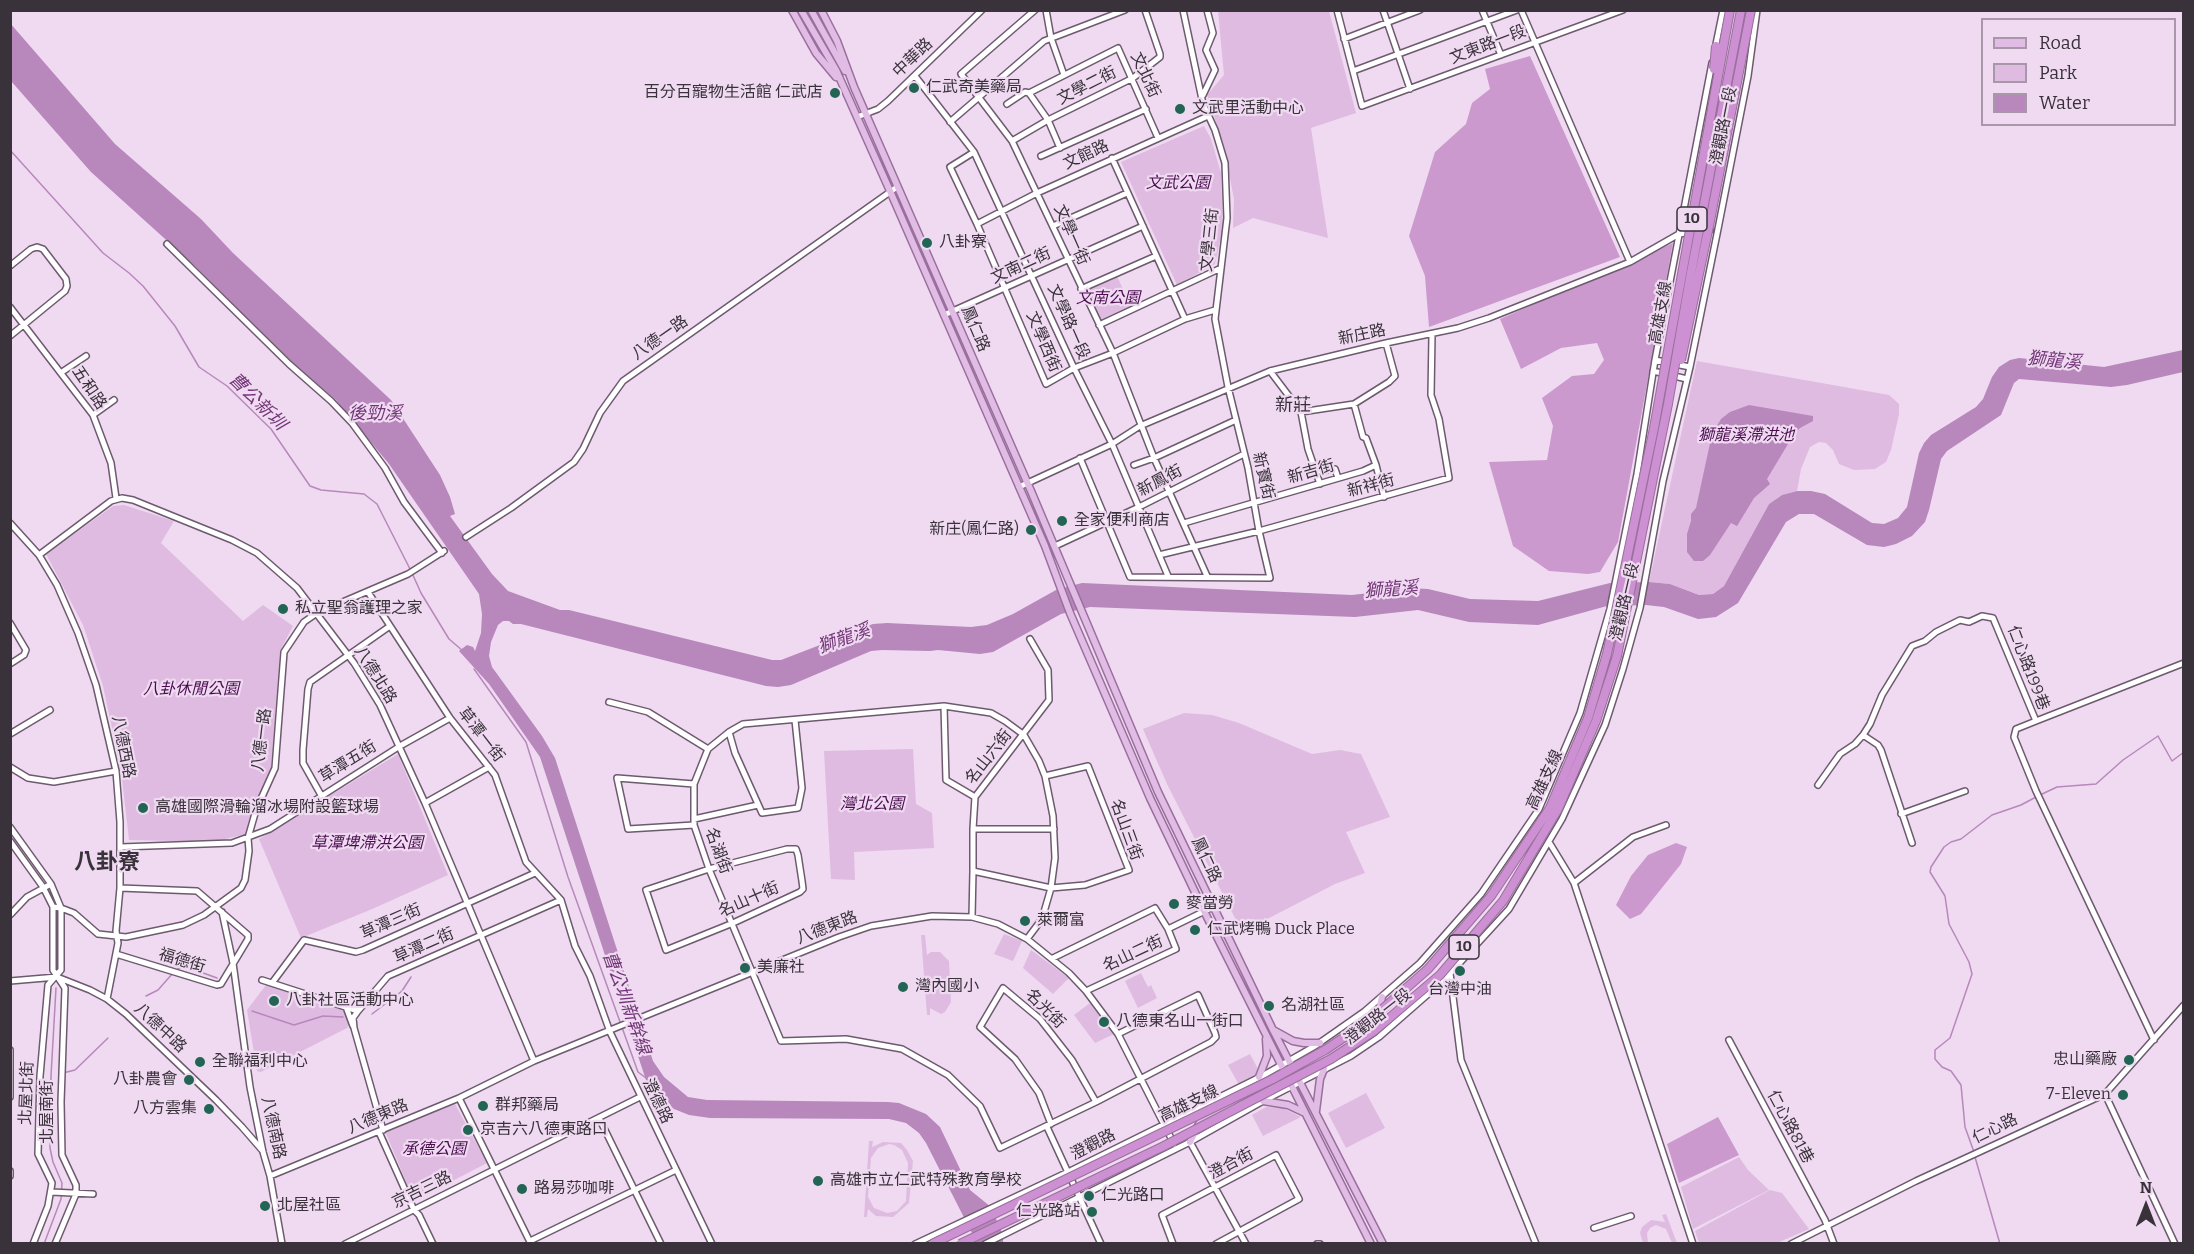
<!DOCTYPE html>
<meta charset="utf-8">
<style>
body{margin:0}
#map{position:relative;width:2194px;height:1254px;overflow:hidden;background:#efdaf1;font-family:Bitter,serif}
canvas{display:block}
.frame{position:absolute;inset:0;border:12px solid #3a323b;pointer-events:none}
.legend{position:absolute;left:1981px;top:18px;width:195px;height:108px;box-sizing:border-box;background:#efdaf1;border:2px solid #a797a8;margin:0;padding:8px 10px;list-style:none;font-size:18px;color:#3a323b}
.legend li{display:flex;align-items:center;gap:12px;height:30px}
.legend b{width:30px;border:2px solid #a797a8}
.north{position:absolute;left:2116px;top:1176px;width:60px;height:60px;-webkit-text-stroke:4px #efdaf1;paint-order:stroke;rotate:0deg;font-size:16px;font-weight:700;line-height:24px;text-align:center;color:#3a323b}
.north::after{content:'';display:block;margin:auto;width:21px;height:27px;background:#3a323b;clip-path:polygon(50% 0,100% 100%,50% 72%,0 100%)}
</style>
<div id="map">
<canvas width="2194" height="1254"></canvas>
<div class="frame"></div>
<ul class="legend">
<li><b style="height:8px;background:#e1bce4"></b>Road</li>
<li><b style="height:16px;background:#dfbbe1"></b>Park</li>
<li><b style="height:16px;background:#b887bc"></b>Water</li>
</ul>
<div class="north">N</div>
</div>
<script>
const ctx = document.querySelector('canvas').getContext('2d');
ctx.lineJoin = 'round';
function paint(path, color) { ctx.fillStyle = color; ctx.fill(path, 'evenodd'); }
const poly = rows => new Path2D(rows.map(r => 'M' + r).join(''));
function strokePath(path, color, width, dash) { ctx.strokeStyle = color; ctx.lineWidth = width; ctx.lineCap = dash ? 'butt' : 'round'; ctx.setLineDash(dash || []); ctx.stroke(path); }
function write(font, color, halo, rows, align = 'center') {
  ctx.font = font + ' Bitter,"Noto Sans TC",serif'; ctx.lineWidth = 4.5; ctx.setLineDash([]); ctx.textBaseline = 'middle'; ctx.strokeStyle = halo; ctx.fillStyle = color; for (const [text, x, y, turn = 0] of rows) {
    ctx.save(); ctx.translate(x, y); ctx.rotate((+turn || 0) * Math.PI / 180); ctx.textAlign = isNaN(turn) ? turn : align; if (halo) ctx.strokeText(text, 0, 0); ctx.fillText(text, 0, 0); ctx.restore();
  }
}
const green = poly([
 [1218,11,1329,11,1356,113,1311,128,1328,238,1253,218,1233,228,1234,199,1223,143,1207,95,1224,75],
 [1204,126,1211,139,1221,173,1223,228,1215,264,1177,285,1121,162],
 [1117,276,1131,307,1100,321,1086,290],
 [1697,361,1889,395,1899,404,1899,414,1891,450,1886,462,1875,469,1854,470,1839,464,1833,450,1826,443,1819,442,1810,447,1801,469,1797,491,1782,495,1769,504,1724,586,1713,594,1699,595,1670,584,1649,582],
 [124,505,174,521,161,543,243,621,263,605,293,626,280,651,271,769,251,814,246,834,213,842,129,840,121,770,103,686,83,625,46,554,113,506],
 [1184,713,1212,715,1239,723,1312,754,1340,750,1361,754,1390,817,1346,832,1365,873,1335,884,1242,932,1167,784,1143,729],
 [913,749,916,804,932,813,934,848,854,852,855,880,831,879,824,751],
 [398,754,448,875,370,910,301,938,259,839],
 [1004,934,1022,941,1013,961,994,954],
 [921,935,925,935,927,955,931,952,940,952,949,961,951,1002,945,1012,941,1014,930,1008,930,1015,927,1015],
 [1031,950,1069,978,1053,994,1023,968],
 [1141,973,1148,987,1151,985,1157,998,1138,1008,1125,981],
 [266,985,345,1009,349,1023,347,1028,261,1072,257,1071,247,1010],
 [1090,1003,1114,1034,1095,1043,1074,1015],
 [1250,1054,1259,1071,1258,1076,1239,1085,1228,1065],
 [1366,1093,1385,1128,1346,1148,1328,1113],
 [454,1102,487,1163,414,1201,385,1131],
 [1266,1107,1283,1108,1301,1117,1263,1136,1252,1115],
 [869,1141,873,1141,872,1147,883,1142,901,1143,907,1150,913,1161,909,1203,893,1217,876,1216,868,1209,867,1217,864,1217],
 [889,1144,894,1145,902,1150,908,1163,906,1201,897,1211,887,1213,874,1208,868,1197,871,1158,878,1148],
 [1739,1157,1748,1170,1769,1190,1693,1229,1681,1187],
 [1770,1190,1782,1193,1809,1229,1777,1243,1699,1243,1695,1231],
 [1666,1214,1677,1243,1672,1243,1666,1229,1656,1225,1650,1228,1647,1233,1648,1243,1643,1243,1640,1233,1642,1227,1651,1220,1665,1222,1662,1215]
]);
const forest = poly([
 [1530,56,1620,257,1429,327,1425,276,1409,236,1435,152,1466,124,1472,103,1490,89,1485,69],
 [1673,243,1618,542,1600,572,1588,574,1549,571,1513,546,1489,462,1547,460,1553,426,1542,398,1572,376,1594,374,1604,360,1597,343,1561,348,1521,369,1500,319],
 [1676,843,1687,847,1681,864,1641,914,1630,919,1616,905,1631,876,1648,855],
 [1718,1117,1739,1155,1679,1183,1667,1144]
]);
const water = poly([
 [10,23,115,144,201,219,233,253,391,400,440,475,450,497,455,514,450,516,492,574,508,591,560,610,569,610,772,660,781,660,820,645,828,644,834,638,873,624,887,623,971,627,987,625,1013,614,1056,590,1082,583,1352,595,1412,588,1428,589,1470,599,1538,601,1610,583,1649,582,1670,584,1699,595,1713,594,1724,586,1769,504,1782,495,1797,491,1811,491,1825,494,1872,523,1884,524,1898,518,1907,507,1919,453,1924,443,1931,435,1976,407,1983,399,1992,377,1999,367,2010,360,2019,358,2104,367,2183,350,2183,372,2127,385,2111,387,2019,379,2014,383,2001,415,1947,451,1941,459,1929,510,1925,522,1912,536,1896,544,1884,547,1867,545,1814,514,1799,514,1786,522,1738,603,1716,617,1698,619,1664,607,1646,605,1607,606,1538,625,1469,622,1418,610,1355,617,1090,607,1061,614,993,652,980,654,938,650,930,651,882,650,871,651,791,685,778,687,766,686,521,624,513,624,509,621,503,621,498,625,491,642,489,656,492,667,542,736,555,758,653,1061,664,1077,688,1097,707,1100,888,1102,899,1103,926,1114,940,1127,970,1190,991,1207,1003,1235,1003,1243,977,1243,926,1143,919,1133,906,1123,889,1119,710,1118,689,1115,674,1109,654,1091,646,1080,641,1065,540,757,489,684,459,651,467,645,473,647,475,651,481,633,482,614,479,594,389,464,336,400,293,363,195,266,91,172,11,81],
 [1749,405,1813,416,1813,421,1800,428,1794,434,1767,479,1770,484,1754,498,1737,526,1731,523,1710,555,1703,561,1694,561,1687,552,1687,534,1691,521,1691,514,1696,508,1712,434,1721,419,1730,412]
]);
const stream = poly([
 [10,150,103,253,129,273,143,286,175,326,199,367,227,386,271,429,310,486,321,490,364,494,377,504,410,569],
 [412,573,421,593,449,639,463,651],
 [474,669,526,742,568,877,638,1072,646,1078],
 [2040,795,2057,787,2096,784,2123,760,2158,736,2172,761,2184,752],
 [176,970,184,966,217,978],
 [146,996,158,990,173,973],
 [252,1011,294,1025,323,1016,343,1017],
 [372,1014,402,991,411,977],
 [63,1073,75,1070,108,1038],
 [1974,1152,1965,1127,1961,1085,1951,1071,1942,1067,1935,1059,1935,1050,1950,1038,1972,974,1969,962,1949,924,1945,896,1930,872,1931,867,1944,847,1951,842,1961,839,1992,815,2021,805,2036,797],
 [1975,1157,2000,1244],
 [44,1244,61,1199,62,1183,53,1162,50,1148,51,1076,56,988]
]);
const minor = poly([
 [1035,10,961,74,1012,141,1113,353,1154,458,1207,576],
 [1046,10,1051,38,1064,75],
 [1337,10,1362,106,1623,10],
 [1383,10,1410,89],
 [1482,10,1501,55],
 [1521,10,1630,262],
 [1344,39,1420,10],
 [1715,49,1723,10],
 [1353,71,1517,10],
 [915,76,974,152,1074,368,1112,444,1168,576],
 [1203,95,1215,70,1206,50,1213,33,1207,10],
 [1007,104,1025,92,1029,93],
 [857,117,878,109,888,101,982,10],
 [950,122,1044,41,1125,10],
 [1012,141,1048,120,1133,78,1160,57,1160,54,1145,10],
 [1060,148,1048,120,1029,93,1118,48,1158,138],
 [974,152,950,167,977,224,1046,384,1074,368,1113,353,1185,319,1215,310],
 [1041,156,1146,109],
 [1112,158,1185,319],
 [977,224,1037,193,1208,116],
 [1053,226,1127,193],
 [167,244,289,364,331,401,352,423,385,468,404,502,442,553],
 [10,266,31,249,37,247,43,249,66,279,67,286,65,291,10,336],
 [1081,289,1156,256],
 [10,307,93,415,111,463,116,498],
 [944,315,1143,226],
 [1099,325,1221,268],
 [1655,360,1690,367],
 [1270,371,1301,412,1308,449,1320,484],
 [1653,371,1687,379],
 [62,372,86,356],
 [1354,404,1363,437,1366,438,1376,465,1384,497],
 [1301,412,1354,404,1389,382,1395,376,1386,343],
 [93,415,114,400],
 [1080,458,1130,577,1270,578,1259,531,1248,468,1228,387,1215,319,1227,218,1225,163,1215,130,1203,104,1183,10],
 [1134,465,1154,458,1236,420],
 [1315,470,1320,471,1335,469,1338,478],
 [1019,487,1112,444,1140,426,1270,371,1386,343,1458,328,1489,318,1630,262,1679,234,1710,230],
 [10,523,39,555,57,585,78,633,96,685,116,771,120,822,120,888,116,931,118,943,107,999],
 [1184,523,1363,471,1376,465],
 [466,537,511,508,574,462,583,449,600,413,623,381,897,187],
 [1055,546,1139,507,1244,454],
 [39,555,111,501,122,498,133,500,232,540,257,553,297,588,354,663,380,705,425,803,534,1061],
 [1159,555,1259,531,1449,478,1439,419,1431,395,1432,335],
 [368,592,450,718,495,775,526,862,561,900,575,946,590,976,610,1032,712,1244],
 [10,623,26,650,24,655,10,664],
 [609,702,648,712,708,749],
 [944,706,946,780,975,797,1049,700,1048,670,1030,639],
 [2036,721,2184,663],
 [729,732,735,753,762,813,798,808,802,788,795,720],
 [10,734,50,710],
 [1863,735,1878,745,1881,750,1912,843],
 [10,767,28,778,54,782,116,771],
 [1045,776,1088,766,1129,870,1085,885,1051,888,973,871,973,829,1054,829],
 [694,784,617,778,628,829,694,825],
 [1818,785,1840,754,1855,744,1863,735,1870,724,1882,695,1912,646,1925,641,1936,632,1960,620,1969,622,1982,616,1993,618,2036,721,2016,729,2014,737,2036,791,2154,1040],
 [321,795,303,763,303,750,308,689,310,682,390,626],
 [425,803,489,767],
 [1901,814,1965,791],
 [694,819,758,805],
 [10,827,51,884,61,908,61,970,48,985,40,1076,38,1154,52,1183,48,1206,33,1244],
 [973,829,975,797],
 [10,841,43,887,53,907,53,970,65,988,61,1102,62,1155,76,1185,76,1194,55,1244],
 [1549,842,1574,883,1693,1244],
 [121,847,232,843,270,829,400,746,450,718],
 [787,849,796,849,798,855,802,881,803,889,800,892,733,923,666,950,646,890,709,869,787,849],
 [1574,883,1633,837,1666,825],
 [53,907,61,908,74,913,98,934,126,937,183,925,204,915,241,888,245,880,249,851,248,838,256,810,275,768,284,652,304,622,317,613,408,574,444,551],
 [222,912,233,963,250,1087,263,1152,270,1176,282,1244],
 [10,915,27,897,51,884],
 [972,917,973,871],
 [1168,929,1213,907],
 [1027,939,1042,919,1051,888,1055,858,1053,816,1045,776,1039,761,1024,735,1005,721,991,713,944,706,743,724,729,732,708,749,694,784,694,825,709,869,781,1041,846,1039,902,1049,948,1075,980,1106,1000,1148,1096,1102,1211,1042,1216,1037,1215,1033,1198,995,1118,1034],
 [116,954,217,985,221,984,248,939,248,935,197,891,120,888],
 [1053,958,1155,908,1168,929,1176,949,1086,991],
 [1450,973,1461,1060,1536,1244],
 [262,980,358,1011],
 [10,981,57,977,90,990,107,999,126,1014,216,1100,242,1127,262,1150],
 [272,983,304,940,356,952,363,950,535,873],
 [346,1007,353,1026],
 [1729,1040,1825,1220,1834,1244],
 [10,1050,10,1097],
 [2105,1094,2175,1244],
 [459,1098,531,1244],
 [599,1118,661,1244],
 [1051,1124,1039,1093,1015,1059,980,1027,1003,988,1040,1019,1072,1060,1096,1102],
 [1047,1127,1101,1244],
 [383,1130,354,1028,353,1018,358,1011,388,976,561,900],
 [379,1132,414,1210,419,1215,433,1244],
 [1190,1142,1246,1244],
 [10,1171,10,1176],
 [270,1176,459,1098,534,1061,839,937,871,926,932,916,972,917,998,924,1027,939,1069,973,1086,991,1118,1034,1174,1144],
 [51,1192,93,1194],
 [1594,1228,1631,1216],
 [530,1241,676,1170],
 [345,1244,640,1097],
 [915,1244,1068,1172,1264,1075,1315,1046,1365,1011,1420,963,1481,894,1539,809,1580,713,1610,609,1637,474,1655,360,1712,63],
 [985,1244,1190,1142,1263,1101,1351,1056,1379,1037,1443,981,1509,909,1562,819,1605,725,1623,669,1640,608,1663,481,1690,367,1718,229,1748,76,1757,10],
 [1173,1244,1162,1215,1276,1155,1299,1199,1216,1244],
 [1317,1244,1320,1244],
 [1791,1244,1916,1181,2105,1094,2184,1005]
]);
const major = poly([
 [792,10,816,53,836,77],
 [801,10,836,70,890,191,1045,546,1070,613,1150,798,1204,911,1371,1244],
 [811,10,845,71],
 [821,10,837,41,854,87,1031,491,1158,792,1273,1030,1383,1244],
 [1273,1030,1293,1041,1304,1043,1320,1043],
 [1295,1074,1377,1020,1382,997],
 [1259,1077,1267,1056,1266,1039],
 [1263,1101,1288,1105,1305,1113],
 [1316,1111,1320,1079,1324,1069],
 [1190,1142,1201,1120,1287,1077,1294,1069]
]);
const highwayBridge = poly([
 [1714,69,1716,46],
 [1681,360,1709,226,1751,10],
 [932,1244,1273,1079,1325,1050,1370,1020,1428,969,1491,896,1550,808,1588,718,1607,654,1654,428,1730,10],
 [960,1244,1164,1146,1331,1059,1374,1031,1440,975,1503,901,1558,809,1596,721,1617,656,1668,404,1690,278,1741,10]
]);
const markers = [
 [914,88,6,"#236555"],
 [835,93,6,"#236555"],
 [1180,109,6,"#236555"],
 [927,243,6,"#236555"],
 [1062,521,6,"#236555"],
 [1031,530,6,"#236555"],
 [283,609,6,"#236555"],
 [143,808,6,"#236555"],
 [1174,904,6,"#236555"],
 [1025,921,6,"#236555"],
 [1195,930,6,"#236555"],
 [745,968,6,"#236555"],
 [1460,971,6,"#236555"],
 [903,987,6,"#236555"],
 [274,1001,6,"#236555"],
 [1269,1006,6,"#236555"],
 [1104,1022,6,"#236555"],
 [2129,1060,6,"#236555"],
 [200,1062,6,"#236555"],
 [189,1080,6,"#236555"],
 [2123,1095,6,"#236555"],
 [483,1106,6,"#236555"],
 [209,1109,6,"#236555"],
 [468,1130,6,"#236555"],
 [818,1181,6,"#236555"],
 [522,1189,6,"#236555"],
 [1089,1196,6,"#236555"],
 [265,1206,6,"#236555"],
 [1092,1212,6,"#236555"]
];
const shields = [
 [1692,219,30],
 [1464,947,30]
];
const shieldNames = [
 ["10",1692,219],
 ["10",1464,947]
];
const streetNames = [
 ["文東路一段",1488,45,-21],
 ["中華路",913,58,-44],
 ["文北街",1145,75,65],
 ["文學二街",1087,86,-27],
 ["澄觀路一段",1724,126,-79],
 ["文館路",1086,155,-25],
 ["文學一街",1071,235,66],
 ["文學三街",1210,240,-84],
 ["文南二街",1021,266,-25],
 ["高雄支線",1661,313,-80],
 ["文學路一段",1068,322,66],
 ["鳳仁路",975,329,67],
 ["新庄路",1362,335,-12],
 ["八德一路",660,338,-35],
 ["文學西街",1043,342,67],
 ["五和路",89,388,56],
 ["新吉街",1311,472,-16],
 ["新寶街",1263,476,77],
 ["新鳳街",1160,481,-28],
 ["新祥街",1371,486,-15],
 ["澄觀路一段",1625,602,-77],
 ["仁心路199巷",2028,668,69],
 ["八德北路",375,675,58],
 ["草潭一街",481,735,52],
 ["八德一路",262,740,-83],
 ["八德西路",123,747,79],
 ["名山六街",989,757,-52],
 ["草潭五街",348,762,-32],
 ["高雄支線",1545,780,-65],
 ["名山三街",1126,830,70],
 ["名湖街",718,851,70],
 ["鳳仁路",1206,860,65],
 ["名山十街",749,900,-24],
 ["草潭三街",391,922,-24],
 ["八德東路",827,928,-21],
 ["草潭二街",424,946,-24],
 ["名山二街",1133,954,-25],
 ["福德街",182,961,17],
 ["名光街",1045,1009,45],
 ["澄觀路一段",1378,1017,-38],
 ["八德中路",160,1028,43],
 ["北屋北街",27,1093,-88],
 ["澄德路",657,1101,64],
 ["高雄支線",1189,1104,-26],
 ["北屋南街",48,1112,-90],
 ["八德東路",378,1117,-23],
 ["仁心路81巷",1790,1127,62],
 ["八德南路",273,1128,78],
 ["仁心路",1995,1129,-26],
 ["澄觀路",1093,1145,-27],
 ["澄合街",1231,1164,-28],
 ["京吉三路",422,1190,-26]
];
const poiNames = [
 ["仁武奇美藥局",926,88],
 ["百分百寵物生活館 仁武店",823,93,"right"],
 ["文武里活動中心",1192,109],
 ["八卦寮",939,243],
 ["全家便利商店",1074,521],
 ["新庄(鳳仁路)",1019,530,"right"],
 ["私立聖翁護理之家",295,609],
 ["高雄國際滑輪溜冰場附設籃球場",155,808],
 ["麥當勞",1186,904],
 ["萊爾富",1037,921],
 ["仁武烤鴨 Duck Place",1207,930],
 ["美廉社",757,968],
 ["灣內國小",915,987],
 ["台灣中油",1460,990,"center"],
 ["八卦社區活動中心",286,1001],
 ["名湖社區",1281,1006],
 ["八德東名山一街口",1116,1022],
 ["忠山藥廠",2117,1060,"right"],
 ["全聯福利中心",212,1062],
 ["八卦農會",177,1080,"right"],
 ["7-Eleven",2111,1095,"right"],
 ["群邦藥局",495,1106],
 ["八方雲集",197,1109,"right"],
 ["京吉六八德東路口",480,1130],
 ["高雄市立仁武特殊教育學校",830,1181],
 ["路易莎咖啡",534,1189],
 ["仁光路口",1101,1196],
 ["北屋社區",277,1206],
 ["仁光路站",1080,1212,"right"]
];
const parkNames = [
 ["文武公園",1178,184],
 ["文南公園",1108,299],
 ["獅龍溪滯洪池",1746,436],
 ["八卦休閒公園",191,690],
 ["灣北公園",872,805],
 ["草潭埤滯洪公園",367,844],
 ["承德公園",434,1150]
];
const waterNames = [
 ["獅龍溪",2054,361,5],
 ["曹公新圳",257,402,45],
 ["後勁溪",375,414],
 ["獅龍溪",1391,590,-4],
 ["獅龍溪",844,639,-20],
 ["曹公圳新幹線",626,1003,70]
];
const neighbourhoodNames = [
 ["新莊",1293,406]
];
const districtNames = [
 ["八卦寮",107,863]
];
paint(green, '#dfbbe1');
paint(forest, '#cb99ce');
paint(water, '#b887bc');
strokePath(stream, '#b887bc', 1.5);
strokePath(minor, '#6d5a6e', 8);
strokePath(major, '#9a6f9d', 9);
strokePath(minor, '#fff', 5);
strokePath(major, '#e1bce4', 6);
strokePath(highwayBridge, '#9a6f9d', 10, []);
strokePath(highwayBridge, '#cd90d2', 8);
for (const [x, y, r, color] of markers) { const dot = new Path2D(); dot.arc(x, y, r, 0, 2 * Math.PI); ctx.fillStyle = color; ctx.fill(dot); strokePath(dot, '#efdaf1', 2); }
for (const [x, y, w] of shields) { const box = new Path2D(); box.roundRect(x - w / 2, y - 12, w, 24, 4.5); ctx.fillStyle = '#efdaf1'; ctx.fill(box); strokePath(box, '#3a323b', 1.5); }
write('bold 15px', '#3a323b', null, shieldNames);
write('16px', '#3a323b', '#efdaf1', streetNames);
write('16px', '#3a323b', '#efdaf1', poiNames, 'left');
write('italic 16px', '#4a0c4f', '#efdaf1', parkNames);
write('italic 18px', '#733678', '#efdaf1', waterNames);
write('18px', '#3a323b', '#efdaf1', neighbourhoodNames);
write('bold 22px', '#3a323b', '#efdaf1', districtNames);
</script>
